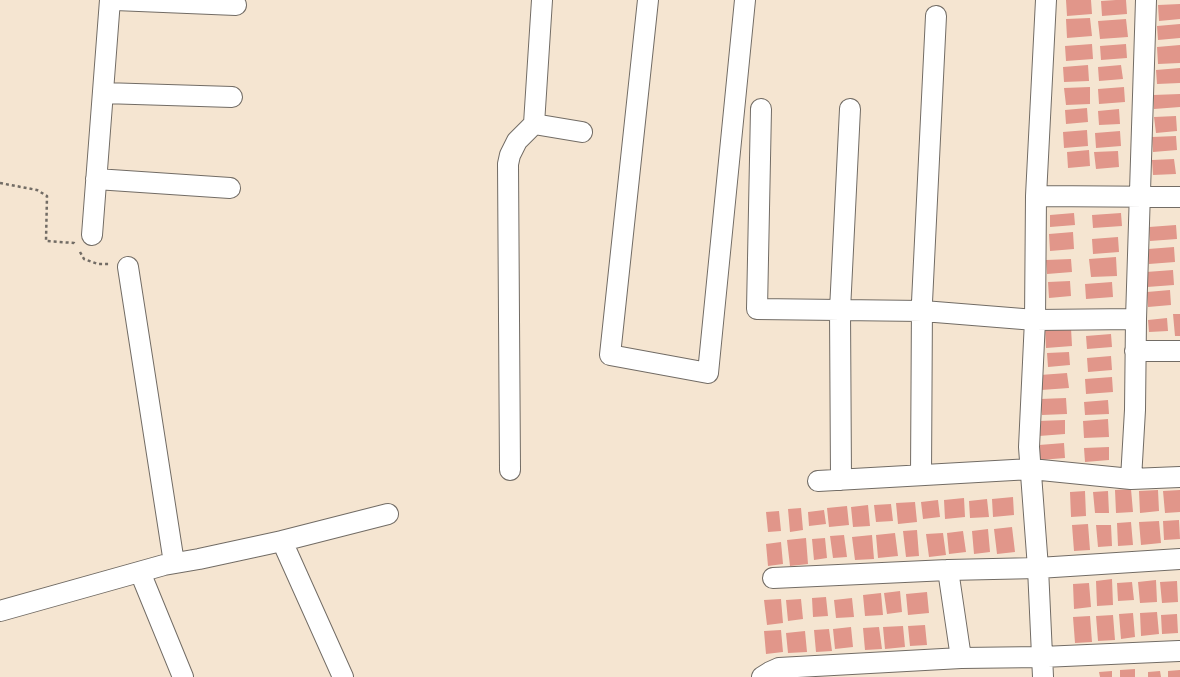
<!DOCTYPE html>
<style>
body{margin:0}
canvas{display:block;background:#f5e5d1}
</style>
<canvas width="1180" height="677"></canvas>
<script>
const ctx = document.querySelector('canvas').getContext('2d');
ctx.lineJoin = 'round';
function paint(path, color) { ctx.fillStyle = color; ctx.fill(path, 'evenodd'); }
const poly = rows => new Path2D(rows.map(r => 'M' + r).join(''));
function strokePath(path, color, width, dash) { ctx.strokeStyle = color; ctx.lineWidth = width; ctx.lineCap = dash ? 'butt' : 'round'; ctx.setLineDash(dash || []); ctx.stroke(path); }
const building = poly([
 [1066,0,1091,0,1092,14,1067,16],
 [1116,0,1126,0,1127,14,1102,16,1101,1],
 [1180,4,1180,19,1159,21,1158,5],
 [1090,18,1092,36,1067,38,1066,19],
 [1126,19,1128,37,1100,39,1098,21],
 [1180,24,1180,38,1158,40,1157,26],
 [1092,44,1093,59,1066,61,1065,46],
 [1126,44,1127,58,1101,60,1100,46],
 [1180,45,1180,63,1158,64,1157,47],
 [1088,65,1089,81,1064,82,1063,67],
 [1121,65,1123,79,1099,81,1098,67],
 [1180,68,1180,83,1157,84,1156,70],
 [1090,87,1090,104,1066,105,1064,88],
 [1124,87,1125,102,1099,104,1098,89],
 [1180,94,1180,107,1154,109,1153,95],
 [1087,108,1088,122,1066,124,1065,110],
 [1119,109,1120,124,1099,125,1098,111],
 [1176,116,1177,131,1156,133,1154,117],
 [1087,130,1088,146,1064,148,1063,132],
 [1120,131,1121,146,1096,148,1095,133],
 [1176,136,1177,150,1153,152,1152,137],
 [1089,150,1090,166,1068,168,1067,152],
 [1118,151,1119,167,1096,169,1094,152],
 [1174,159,1176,174,1153,175,1152,160],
 [1074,213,1075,225,1050,227,1050,215],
 [1121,213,1122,226,1093,228,1092,215],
 [1176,225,1177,239,1150,241,1149,227],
 [1073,232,1074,249,1050,251,1049,234],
 [1118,237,1119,252,1093,254,1092,239],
 [1174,247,1175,262,1149,264,1148,249],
 [1116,257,1117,276,1091,277,1089,259],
 [1071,259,1072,272,1047,274,1046,260],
 [1173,270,1174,285,1147,287,1146,272],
 [1070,281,1071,296,1049,298,1048,282],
 [1112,282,1113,297,1086,299,1085,284],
 [1170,290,1171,305,1148,307,1147,292],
 [1173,314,1180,314,1180,336,1175,336],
 [1167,318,1168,331,1149,332,1148,320],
 [1071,328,1072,346,1046,348,1045,329],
 [1111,334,1112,347,1087,349,1086,336],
 [1069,352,1070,365,1048,367,1047,353],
 [1111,356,1112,370,1088,372,1087,358],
 [1067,373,1069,388,1041,390,1040,375],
 [1112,377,1113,392,1086,394,1085,379],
 [1066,398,1067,414,1042,415,1040,399],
 [1108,400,1109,414,1085,415,1084,402],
 [1108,419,1109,437,1084,438,1083,421],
 [1065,420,1065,434,1039,436,1038,421],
 [1064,443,1065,458,1040,460,1039,445],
 [1109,447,1109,460,1085,462,1084,448],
 [1131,489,1133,512,1116,513,1115,490],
 [1158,490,1159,511,1140,513,1139,491],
 [1180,490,1180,512,1165,513,1163,491],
 [1085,491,1086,516,1071,517,1070,492],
 [1108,491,1109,513,1095,513,1093,492],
 [1013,497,1014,515,993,517,992,499],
 [964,498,965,517,945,519,944,500],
 [987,499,989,517,970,518,969,501],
 [938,500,940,517,923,519,921,502],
 [915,502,917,522,898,524,896,503],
 [891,504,893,521,876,522,874,505],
 [868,505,870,526,853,527,851,507],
 [847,506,849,525,829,527,827,508],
 [801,508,803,530,790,532,788,509],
 [824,510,826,524,809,526,808,512],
 [779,511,781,531,768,532,766,512],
 [1179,520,1180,539,1164,540,1163,521],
 [1159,521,1161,543,1141,545,1139,522],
 [1131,522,1133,545,1118,546,1117,523],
 [1088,524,1090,550,1074,551,1072,525],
 [1096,525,1111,525,1112,546,1098,547],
 [1012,527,1015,552,997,554,994,529],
 [988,529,990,552,974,554,972,531],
 [917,530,919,556,906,557,903,531],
 [963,531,966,552,949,554,947,533],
 [895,533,898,556,878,558,876,535],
 [943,533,946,555,929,557,926,534],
 [844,535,847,557,833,558,830,536],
 [872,535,874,559,855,560,852,537],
 [806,538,808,564,790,566,787,540],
 [825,538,827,558,814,560,812,539],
 [781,542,783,564,768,566,766,544],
 [1112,579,1113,605,1097,606,1096,581],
 [1156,580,1157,602,1140,603,1138,582],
 [1177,581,1178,602,1162,603,1160,582],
 [1132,582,1134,600,1118,601,1117,583],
 [1089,583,1091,607,1074,609,1073,584],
 [900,591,902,612,887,614,884,593],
 [927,592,929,613,908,615,906,594],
 [881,593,883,615,865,616,863,595],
 [826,597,828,616,813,617,812,598],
 [852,598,854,617,836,618,834,600],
 [781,599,783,623,767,625,764,600],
 [801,599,803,619,788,621,786,600],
 [1157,612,1159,634,1141,636,1140,613],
 [1133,613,1135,637,1121,639,1119,614],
 [1177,614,1178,633,1162,634,1161,615],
 [1113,615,1115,640,1098,641,1096,616],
 [1090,616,1092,642,1075,643,1073,617],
 [925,625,927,645,910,646,908,626],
 [903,626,905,647,885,649,883,627],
 [851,627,853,647,835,649,833,629],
 [879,627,882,649,865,650,863,628],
 [829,629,832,651,816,652,814,630],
 [781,630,783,652,766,654,764,631],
 [805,631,807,652,788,653,786,633],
 [1135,669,1135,677,1120,677,1120,670],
 [1180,670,1180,677,1168,677,1168,671],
 [1112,671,1112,677,1100,677,1099,672],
 [1160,671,1161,677,1148,677,1148,672]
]);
const path = poly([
 [0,183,37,190,47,196,46,241,74,243,75,244],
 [80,252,84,259,98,264,110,264]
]);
const street = poly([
 [115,0,236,5],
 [648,0,610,355,708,373,745,0],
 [103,93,232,97],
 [761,109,757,309,923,311,1035,320,1136,319,1135,410,1131,479],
 [534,124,582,132],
 [96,179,230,188],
 [1036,196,1180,197],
 [92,235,110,0],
 [128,267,174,563],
 [1136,319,1146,0],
 [1135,351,1180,351],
 [510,470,508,164,510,155,517,141,534,124,542,0],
 [921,475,922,302,936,16],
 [841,480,840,310,850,109],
 [818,481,1031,469,1131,479,1180,477],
 [282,541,388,514],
 [948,570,961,658],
 [140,572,183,677],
 [773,578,948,570,1038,568,1180,559],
 [0,611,164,565,199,559,282,541,343,677],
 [762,677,770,672,779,668,961,658,1042,657,1179,651],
 [1043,677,1038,568,1029,447,1035,320,1036,196,1046,0]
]);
paint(building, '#e1968a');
strokePath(street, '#726c65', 22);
strokePath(path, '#726c65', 2.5, [3, 3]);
strokePath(street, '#fff', 20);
</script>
